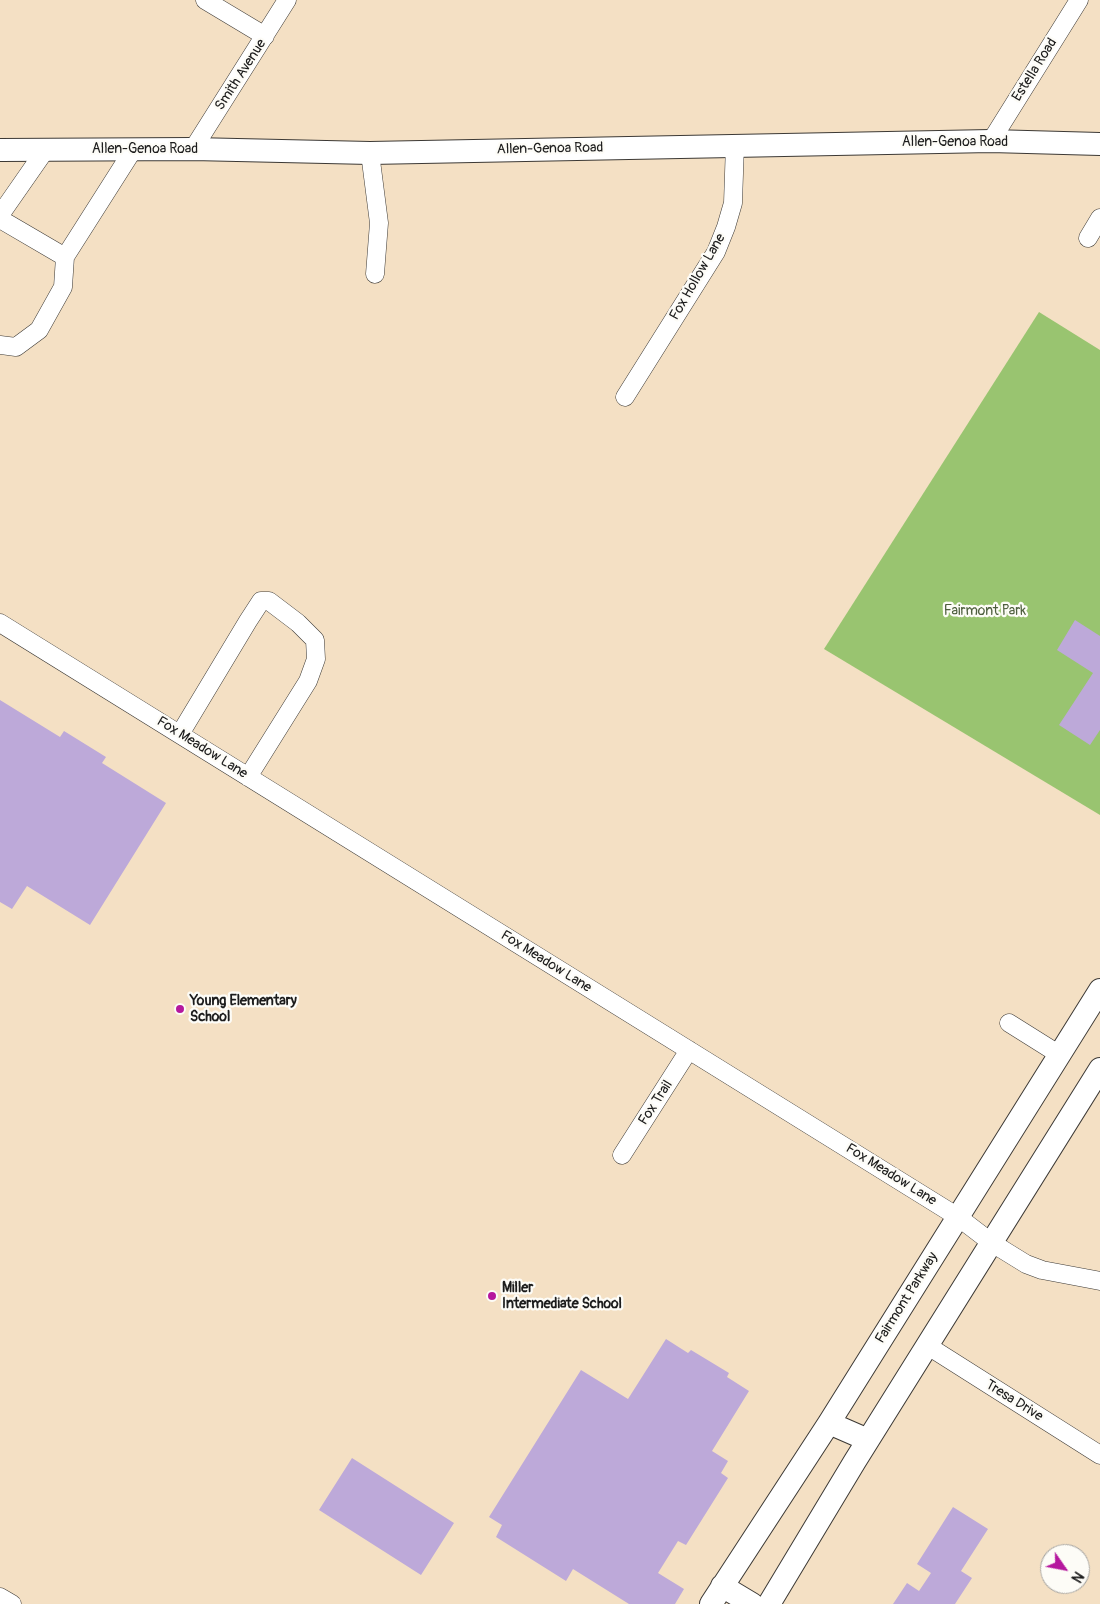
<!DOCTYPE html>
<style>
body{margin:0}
#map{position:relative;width:1100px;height:1604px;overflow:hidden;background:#f4e0c4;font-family:Pangolin,sans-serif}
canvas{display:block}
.north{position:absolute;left:1040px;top:1544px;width:50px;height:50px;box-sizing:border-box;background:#fdfcf7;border:1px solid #a3a29f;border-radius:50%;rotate:123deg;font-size:14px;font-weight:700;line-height:20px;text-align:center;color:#1c1c1c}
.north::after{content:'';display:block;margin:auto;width:18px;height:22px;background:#b5179e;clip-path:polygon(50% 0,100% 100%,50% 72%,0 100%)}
</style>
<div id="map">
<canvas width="1100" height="1604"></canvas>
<div class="north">N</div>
</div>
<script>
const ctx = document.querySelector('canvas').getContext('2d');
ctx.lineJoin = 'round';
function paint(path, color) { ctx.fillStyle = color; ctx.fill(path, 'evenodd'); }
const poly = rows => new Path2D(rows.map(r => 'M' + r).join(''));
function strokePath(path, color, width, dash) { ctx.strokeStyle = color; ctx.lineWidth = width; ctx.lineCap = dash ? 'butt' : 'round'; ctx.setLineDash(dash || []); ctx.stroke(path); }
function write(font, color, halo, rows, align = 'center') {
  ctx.font = font + ' Pangolin,sans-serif'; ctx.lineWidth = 4.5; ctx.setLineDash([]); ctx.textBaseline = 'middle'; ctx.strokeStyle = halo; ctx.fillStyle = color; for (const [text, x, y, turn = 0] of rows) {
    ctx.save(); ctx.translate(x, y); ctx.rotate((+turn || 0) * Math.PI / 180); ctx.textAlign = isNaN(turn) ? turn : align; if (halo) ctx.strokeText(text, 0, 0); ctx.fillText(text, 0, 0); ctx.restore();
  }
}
const green = poly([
 [1039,312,1100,350,1100,815,824,649]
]);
const building = poly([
 [1075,620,1100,636,1100,730,1090,745,1059,725,1093,673,1057,650],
 [0,700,60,737,64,731,106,757,102,763,166,803,90,925,27,886,12,909,0,902],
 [666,1339,688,1353,691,1350,729,1373,727,1377,749,1391,712,1451,728,1461,721,1473,728,1478,686,1545,678,1541,658,1573,684,1589,675,1604,629,1604,573,1569,566,1581,496,1537,502,1525,489,1517,581,1370,628,1399],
 [352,1458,454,1523,421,1575,319,1510],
 [953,1507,988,1529,961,1571,972,1578,955,1604,893,1604,907,1583,919,1591,931,1573,917,1564]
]);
const minor = poly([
 [205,0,265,36],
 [991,141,1079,0],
 [193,149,287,0],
 [370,153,379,223,375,274],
 [0,215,46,149],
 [0,219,65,257],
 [1088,238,1100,218],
 [0,345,16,347,39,330,63,287,65,257,133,150],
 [625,397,716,252,726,227,733,203,735,144],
 [0,623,958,1217,992,1243,1026,1264,1042,1270,1100,1281],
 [180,734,248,621,261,601,269,601,298,623,315,640,316,659,308,681,248,777],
 [1009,1023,1060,1055],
 [622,1155,689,1050],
 [928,1346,1100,1455],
 [0,1597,12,1604]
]);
const major = poly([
 [0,150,193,149,370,153,991,141,1100,144],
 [829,1423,868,1440],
 [722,1586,752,1604],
 [711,1604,829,1423,1100,990],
 [769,1604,855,1461,1100,1069]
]);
const markers = [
 [180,1009,5,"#b5179e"],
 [492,1296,5,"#b5179e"]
];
const streetNames = [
 ["Estella Road",1035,70,-58],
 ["Smith Avenue",241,75,-57],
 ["Allen-Genoa Road",955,142],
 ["Allen-Genoa Road",145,149],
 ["Allen-Genoa Road",550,149,-1],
 ["Fox Hollow Lane",698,277,-60],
 ["Fox Meadow Lane",202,748,32],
 ["Fox Meadow Lane",546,962,32],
 ["Fox Trail",656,1103,-57],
 ["Fox Meadow Lane",891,1175,32],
 ["Fairmont Parkway",907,1298,-58],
 ["Tresa Drive",1014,1401,32]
];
const parkNames = [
 ["Fairmont Park",985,611]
];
const poiNames = [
 ["Young Elementary",190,1001],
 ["School",190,1017],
 ["Miller",502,1288],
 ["Intermediate School",502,1304]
];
paint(green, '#99c470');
paint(building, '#bda9d9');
strokePath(minor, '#3c3935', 19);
strokePath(major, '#3c3935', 24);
strokePath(minor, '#fff', 18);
strokePath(major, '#fff', 22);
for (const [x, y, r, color] of markers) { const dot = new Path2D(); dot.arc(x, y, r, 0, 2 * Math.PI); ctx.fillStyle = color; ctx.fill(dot); strokePath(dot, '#fdfcf7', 2); }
write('14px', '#1c1c1c', '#fdfcf7', streetNames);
write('14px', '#4e5f3e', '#fdfcf7', parkNames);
write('bold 14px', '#1c1c1c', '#fdfcf7', poiNames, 'left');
</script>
